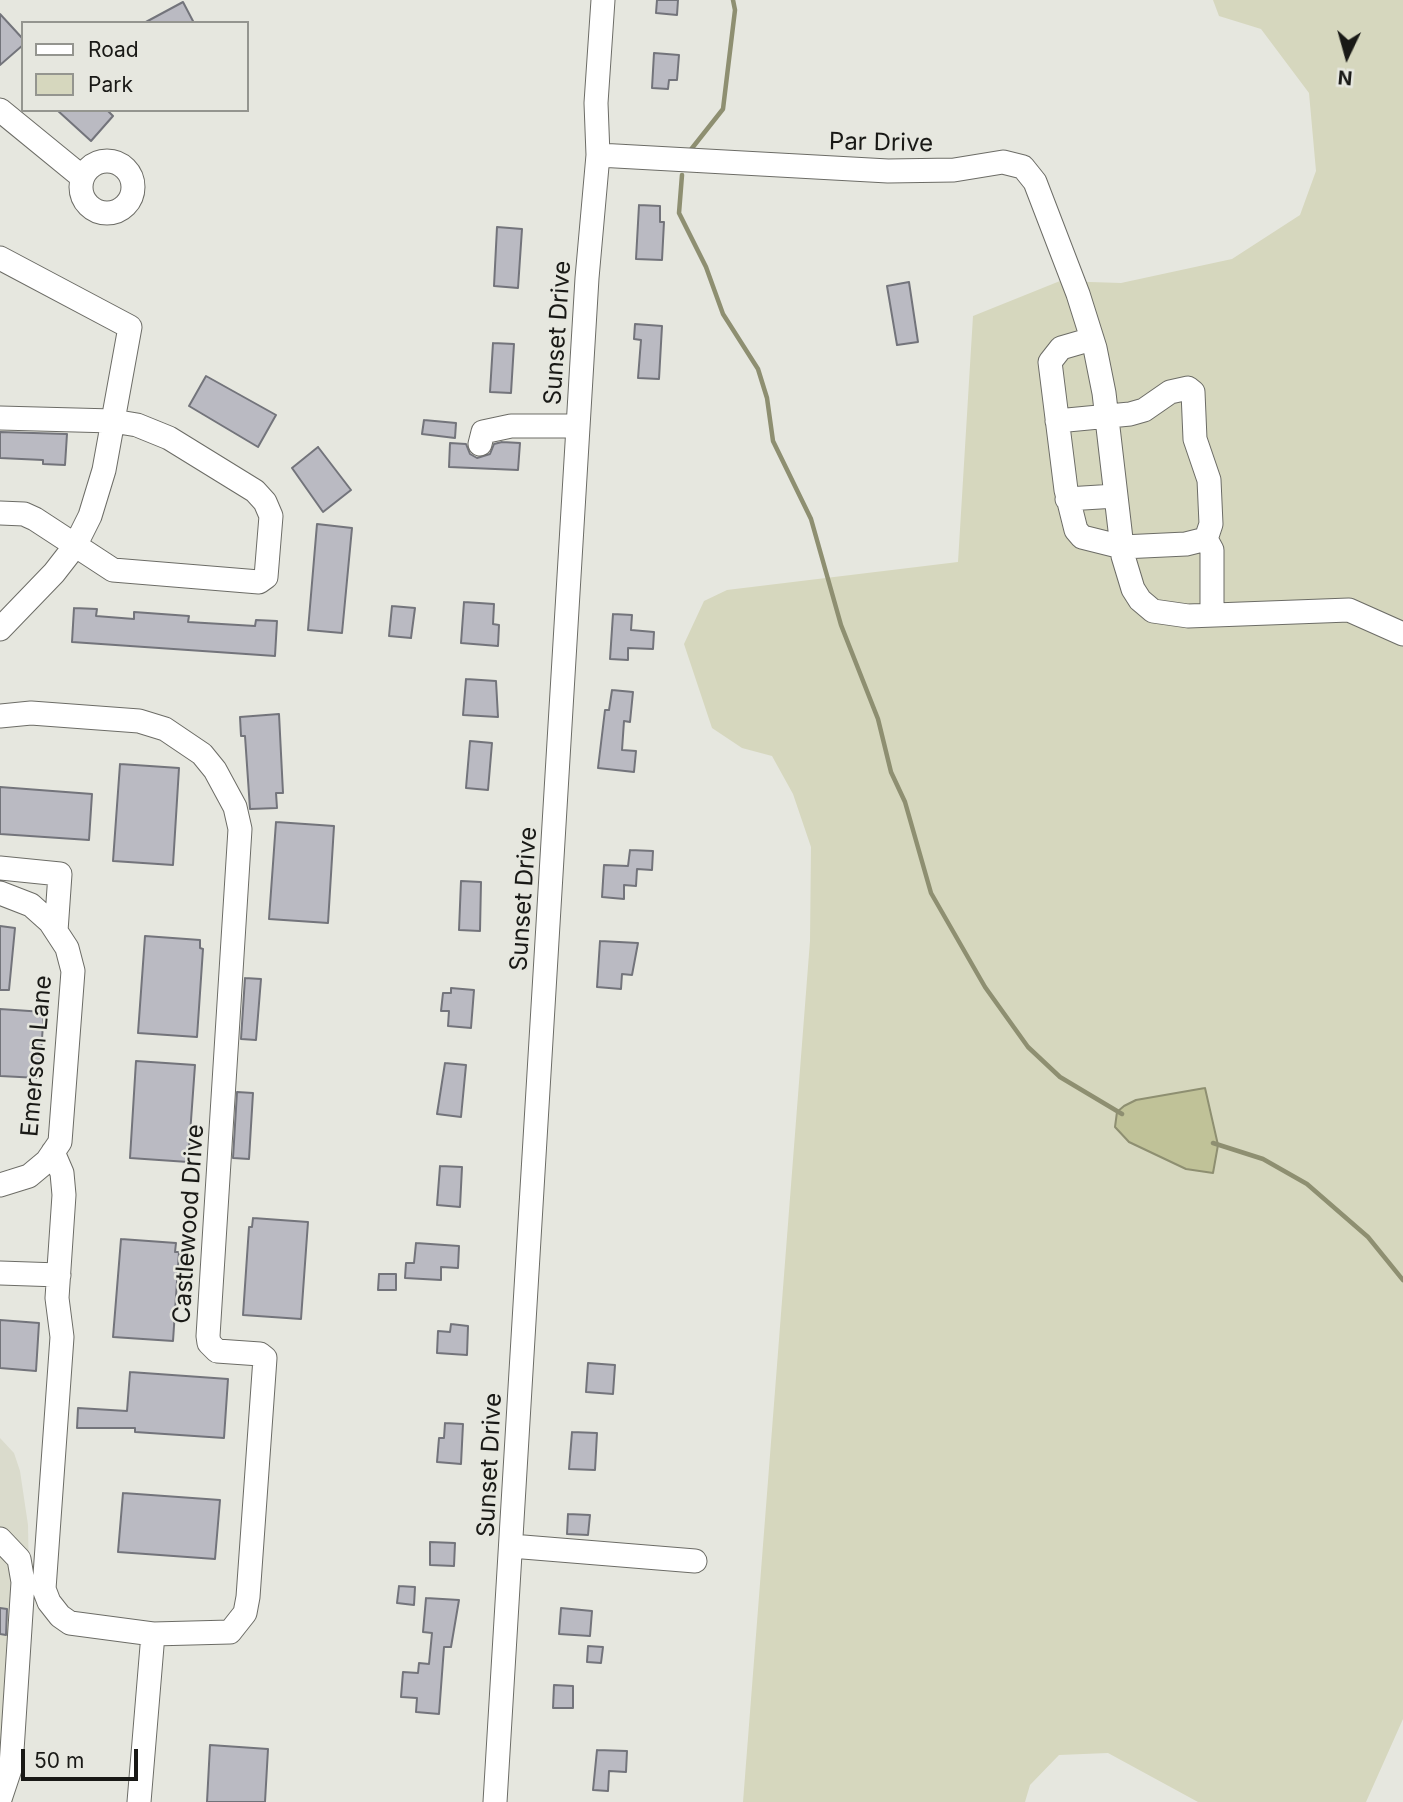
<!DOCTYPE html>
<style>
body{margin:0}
#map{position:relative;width:1403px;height:1802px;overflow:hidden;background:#e6e7df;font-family:Inter,sans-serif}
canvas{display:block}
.legend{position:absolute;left:21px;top:21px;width:228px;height:91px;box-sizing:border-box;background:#e6e7df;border:2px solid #94958f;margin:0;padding:9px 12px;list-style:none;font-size:21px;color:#191916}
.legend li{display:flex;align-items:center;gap:14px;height:35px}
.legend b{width:35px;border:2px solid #94958f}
.north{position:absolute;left:1312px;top:21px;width:70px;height:70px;-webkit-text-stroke:5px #e6e7df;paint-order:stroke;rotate:185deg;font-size:19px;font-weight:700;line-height:28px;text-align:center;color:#191916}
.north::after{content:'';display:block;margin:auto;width:24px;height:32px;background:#191916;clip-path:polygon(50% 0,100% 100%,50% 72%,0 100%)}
.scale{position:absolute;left:21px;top:1749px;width:117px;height:32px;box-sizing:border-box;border:4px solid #191916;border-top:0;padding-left:9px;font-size:21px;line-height:24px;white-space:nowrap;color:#191916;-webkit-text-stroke:5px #e6e7df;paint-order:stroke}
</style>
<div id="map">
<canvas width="1403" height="1802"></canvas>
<ul class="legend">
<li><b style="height:9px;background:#fff"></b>Road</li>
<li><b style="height:19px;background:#d6d7be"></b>Park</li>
</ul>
<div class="north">N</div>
<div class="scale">50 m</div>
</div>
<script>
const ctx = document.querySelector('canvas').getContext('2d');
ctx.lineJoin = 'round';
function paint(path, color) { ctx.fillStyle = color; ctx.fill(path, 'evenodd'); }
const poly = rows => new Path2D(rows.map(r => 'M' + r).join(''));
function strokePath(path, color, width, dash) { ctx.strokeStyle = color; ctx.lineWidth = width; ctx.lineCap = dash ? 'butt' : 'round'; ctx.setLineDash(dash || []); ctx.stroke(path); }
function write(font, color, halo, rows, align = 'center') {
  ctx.font = font + ' Inter,sans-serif'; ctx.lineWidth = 5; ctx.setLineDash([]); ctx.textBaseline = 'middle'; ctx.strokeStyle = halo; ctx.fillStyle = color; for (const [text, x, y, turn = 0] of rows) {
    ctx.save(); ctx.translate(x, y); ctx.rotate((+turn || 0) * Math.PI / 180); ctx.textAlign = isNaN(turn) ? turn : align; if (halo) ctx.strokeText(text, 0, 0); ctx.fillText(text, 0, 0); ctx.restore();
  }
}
const built = poly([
 [0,1438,14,1453,20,1471,28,1525,29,1581,13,1802,0,1802]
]);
const green = poly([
 [1213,0,1403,0,1403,1719,1366,1802,1198,1802,1108,1753,1059,1755,1030,1785,1025,1802,743,1802,810,941,811,847,793,794,772,756,742,748,712,728,684,644,704,601,727,590,958,562,973,316,1060,281,1121,283,1232,259,1300,215,1316,171,1309,93,1261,29,1219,16]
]);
const water = poly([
 [1205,1088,1218,1145,1213,1173,1186,1169,1129,1142,1115,1127,1117,1112,1124,1106,1136,1100,1205,1088]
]);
const stream = poly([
 [689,152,723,109,735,10,733,0],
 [682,175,679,213,706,267,723,314,758,369,767,398,773,441,811,519,841,625,878,719,891,772,905,802,931,893,985,987,1028,1047,1060,1077,1122,1114],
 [1213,1143,1263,1159,1307,1184,1368,1237,1403,1280]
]);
const building = poly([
 [657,0,678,0,677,15,656,13,657,0],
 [183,2,194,23,144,23,183,2],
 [0,14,23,39,23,45,0,65,0,14],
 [654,53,679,55,677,80,669,80,668,89,652,88,654,53],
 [57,110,107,110,113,116,91,141,57,110],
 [639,205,660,206,660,222,664,222,662,260,636,259,639,205],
 [497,227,522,229,518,288,494,286,497,227],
 [909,282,918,342,897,345,887,286,909,282],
 [635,324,662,326,659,379,638,378,641,340,634,339,635,324],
 [493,343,514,344,511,393,490,392,493,343],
 [206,376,276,415,258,447,189,406,206,376],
 [424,420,456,423,455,438,422,434,424,420],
 [0,432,67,434,65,465,43,464,43,460,0,458,0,432],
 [502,442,520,443,518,470,449,467,450,443,466,444,470,454,477,458,490,454,494,444,502,442],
 [318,447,351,490,323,512,292,468,318,447],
 [317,524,352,528,342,633,308,630,317,524],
 [464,602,494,604,493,624,499,625,498,646,461,643,464,602],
 [392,606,415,608,411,638,389,636,392,606],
 [74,608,97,609,96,616,134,619,134,612,189,616,188,622,255,626,256,620,277,621,275,656,72,642,74,608],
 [613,614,632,615,631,630,654,632,653,649,628,648,628,660,610,659,613,614],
 [466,679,496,681,498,717,463,715,466,679],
 [612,690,633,692,630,722,624,721,622,750,636,751,634,772,598,768,605,710,609,710,612,690],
 [279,714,283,793,276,793,277,808,250,809,245,736,241,736,240,717,279,714],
 [470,741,492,743,488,790,466,788,470,741],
 [120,764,179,768,173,865,113,861,120,764],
 [0,787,92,794,89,840,0,834,0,787],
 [276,822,334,826,328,923,269,919,276,822],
 [630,850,653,851,652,870,637,869,636,886,624,885,624,899,602,897,604,865,628,866,630,850],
 [461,881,481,882,480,931,459,930,461,881],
 [0,926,15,928,9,990,0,990,0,926],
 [145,936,200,940,200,948,203,949,197,1037,138,1033,145,936],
 [600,941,638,943,632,975,622,974,621,989,597,987,600,941],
 [245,978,261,979,256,1040,241,1039,245,978],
 [451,988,474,990,471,1028,448,1026,449,1011,441,1011,443,993,451,993,451,988],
 [0,1009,44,1012,39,1078,0,1076,0,1009],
 [136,1061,195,1065,188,1162,130,1158,136,1061],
 [445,1063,466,1065,461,1117,437,1114,445,1063],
 [237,1092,253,1093,249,1159,233,1158,237,1092],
 [440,1166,462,1167,460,1207,437,1205,440,1166],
 [253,1218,308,1222,301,1319,243,1315,249,1227,252,1227,253,1218],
 [121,1239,176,1243,175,1252,179,1252,173,1341,113,1337,121,1239],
 [416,1243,459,1246,458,1268,441,1267,441,1280,405,1278,406,1263,414,1263,416,1243],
 [379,1274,396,1274,396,1290,378,1290,379,1274],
 [0,1320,39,1323,36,1371,0,1368,0,1320],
 [451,1324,468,1326,467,1355,437,1353,438,1331,450,1332,451,1324],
 [588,1363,615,1365,613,1394,586,1392,588,1363],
 [130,1372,228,1379,224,1438,135,1432,135,1428,77,1428,78,1408,127,1411,130,1372],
 [445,1423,463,1424,461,1464,437,1462,439,1438,444,1438,445,1423],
 [572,1432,597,1433,595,1470,569,1469,572,1432],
 [123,1493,220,1500,215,1559,118,1552,123,1493],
 [568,1514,590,1515,588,1535,567,1534,568,1514],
 [430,1542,455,1543,454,1566,430,1565,430,1542],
 [399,1586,415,1587,414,1605,397,1603,399,1586],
 [426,1598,459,1600,451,1647,444,1647,439,1714,416,1712,417,1698,401,1697,403,1672,418,1673,419,1663,429,1664,432,1633,423,1632,426,1598],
 [0,1608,7,1609,6,1635,0,1634,0,1608],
 [561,1608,592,1611,590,1636,559,1634,561,1608],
 [588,1646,603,1647,601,1663,587,1662,588,1646],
 [554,1685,573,1686,573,1708,553,1708,554,1685],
 [210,1745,268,1749,265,1802,207,1802,210,1745],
 [597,1750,627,1751,626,1772,609,1771,608,1791,593,1790,597,1750]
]);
const minor = poly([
 [0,110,82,177],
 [598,155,888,171,954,170,1003,162,1023,167,1035,182,1078,294,1095,348,1104,393,1123,556,1133,589,1140,600,1153,611,1188,616,1349,610,1403,634],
 '81 187a26 26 0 1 1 52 0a26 26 0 1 1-52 0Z',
 [0,258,130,327,104,470,90,516,75,546,54,573,0,629],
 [0,418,113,421,137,425,169,438,255,491,265,502,271,516,266,577,259,582,113,570,35,519,24,514,0,513],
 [1057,421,1130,414,1144,410,1170,392,1188,388,1193,392,1195,439,1209,480,1211,524,1206,539,1186,544,1122,547,1082,537,1076,530,1066,490,1050,362,1061,348,1092,339],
 [480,444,483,432,511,426,578,426],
 [1067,499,1116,496],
 [1206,539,1212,550,1212,614],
 [0,716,31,713,139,721,165,729,202,754,215,770,235,807,240,829,208,1336,209,1343,217,1351,260,1354,265,1358,248,1597,245,1613,230,1632,153,1634,139,1802],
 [0,868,60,874,56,931],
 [0,893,31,905,50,922,67,948,73,971,60,1142,47,1161,29,1176,0,1185],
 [53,1152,62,1173,64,1195,57,1298,62,1337,44,1589,49,1602,60,1616,70,1623,153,1634],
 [0,1273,59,1275],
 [0,1539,19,1559,23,1582,11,1766,0,1799],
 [511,1546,695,1561],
 [495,1802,587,278,598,155,596,103,603,0]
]);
const streetNames = [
 ["Par Drive",881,143,1],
 ["Sunset Drive",558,333,-86],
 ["Sunset Drive",524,899,-86],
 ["Emerson Lane",37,1056,-85],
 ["Castlewood Drive",189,1224,-86],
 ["Sunset Drive",490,1465,-87]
];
paint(built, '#dadbcc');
paint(green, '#d6d7be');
paint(water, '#c0c298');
strokePath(water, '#8e8f71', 2);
strokePath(stream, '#8e8f71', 4.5);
paint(building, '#babac2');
strokePath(building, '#73747b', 2);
strokePath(minor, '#6c6c66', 25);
strokePath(minor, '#fff', 23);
write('24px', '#191916', '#e6e7df', streetNames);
</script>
